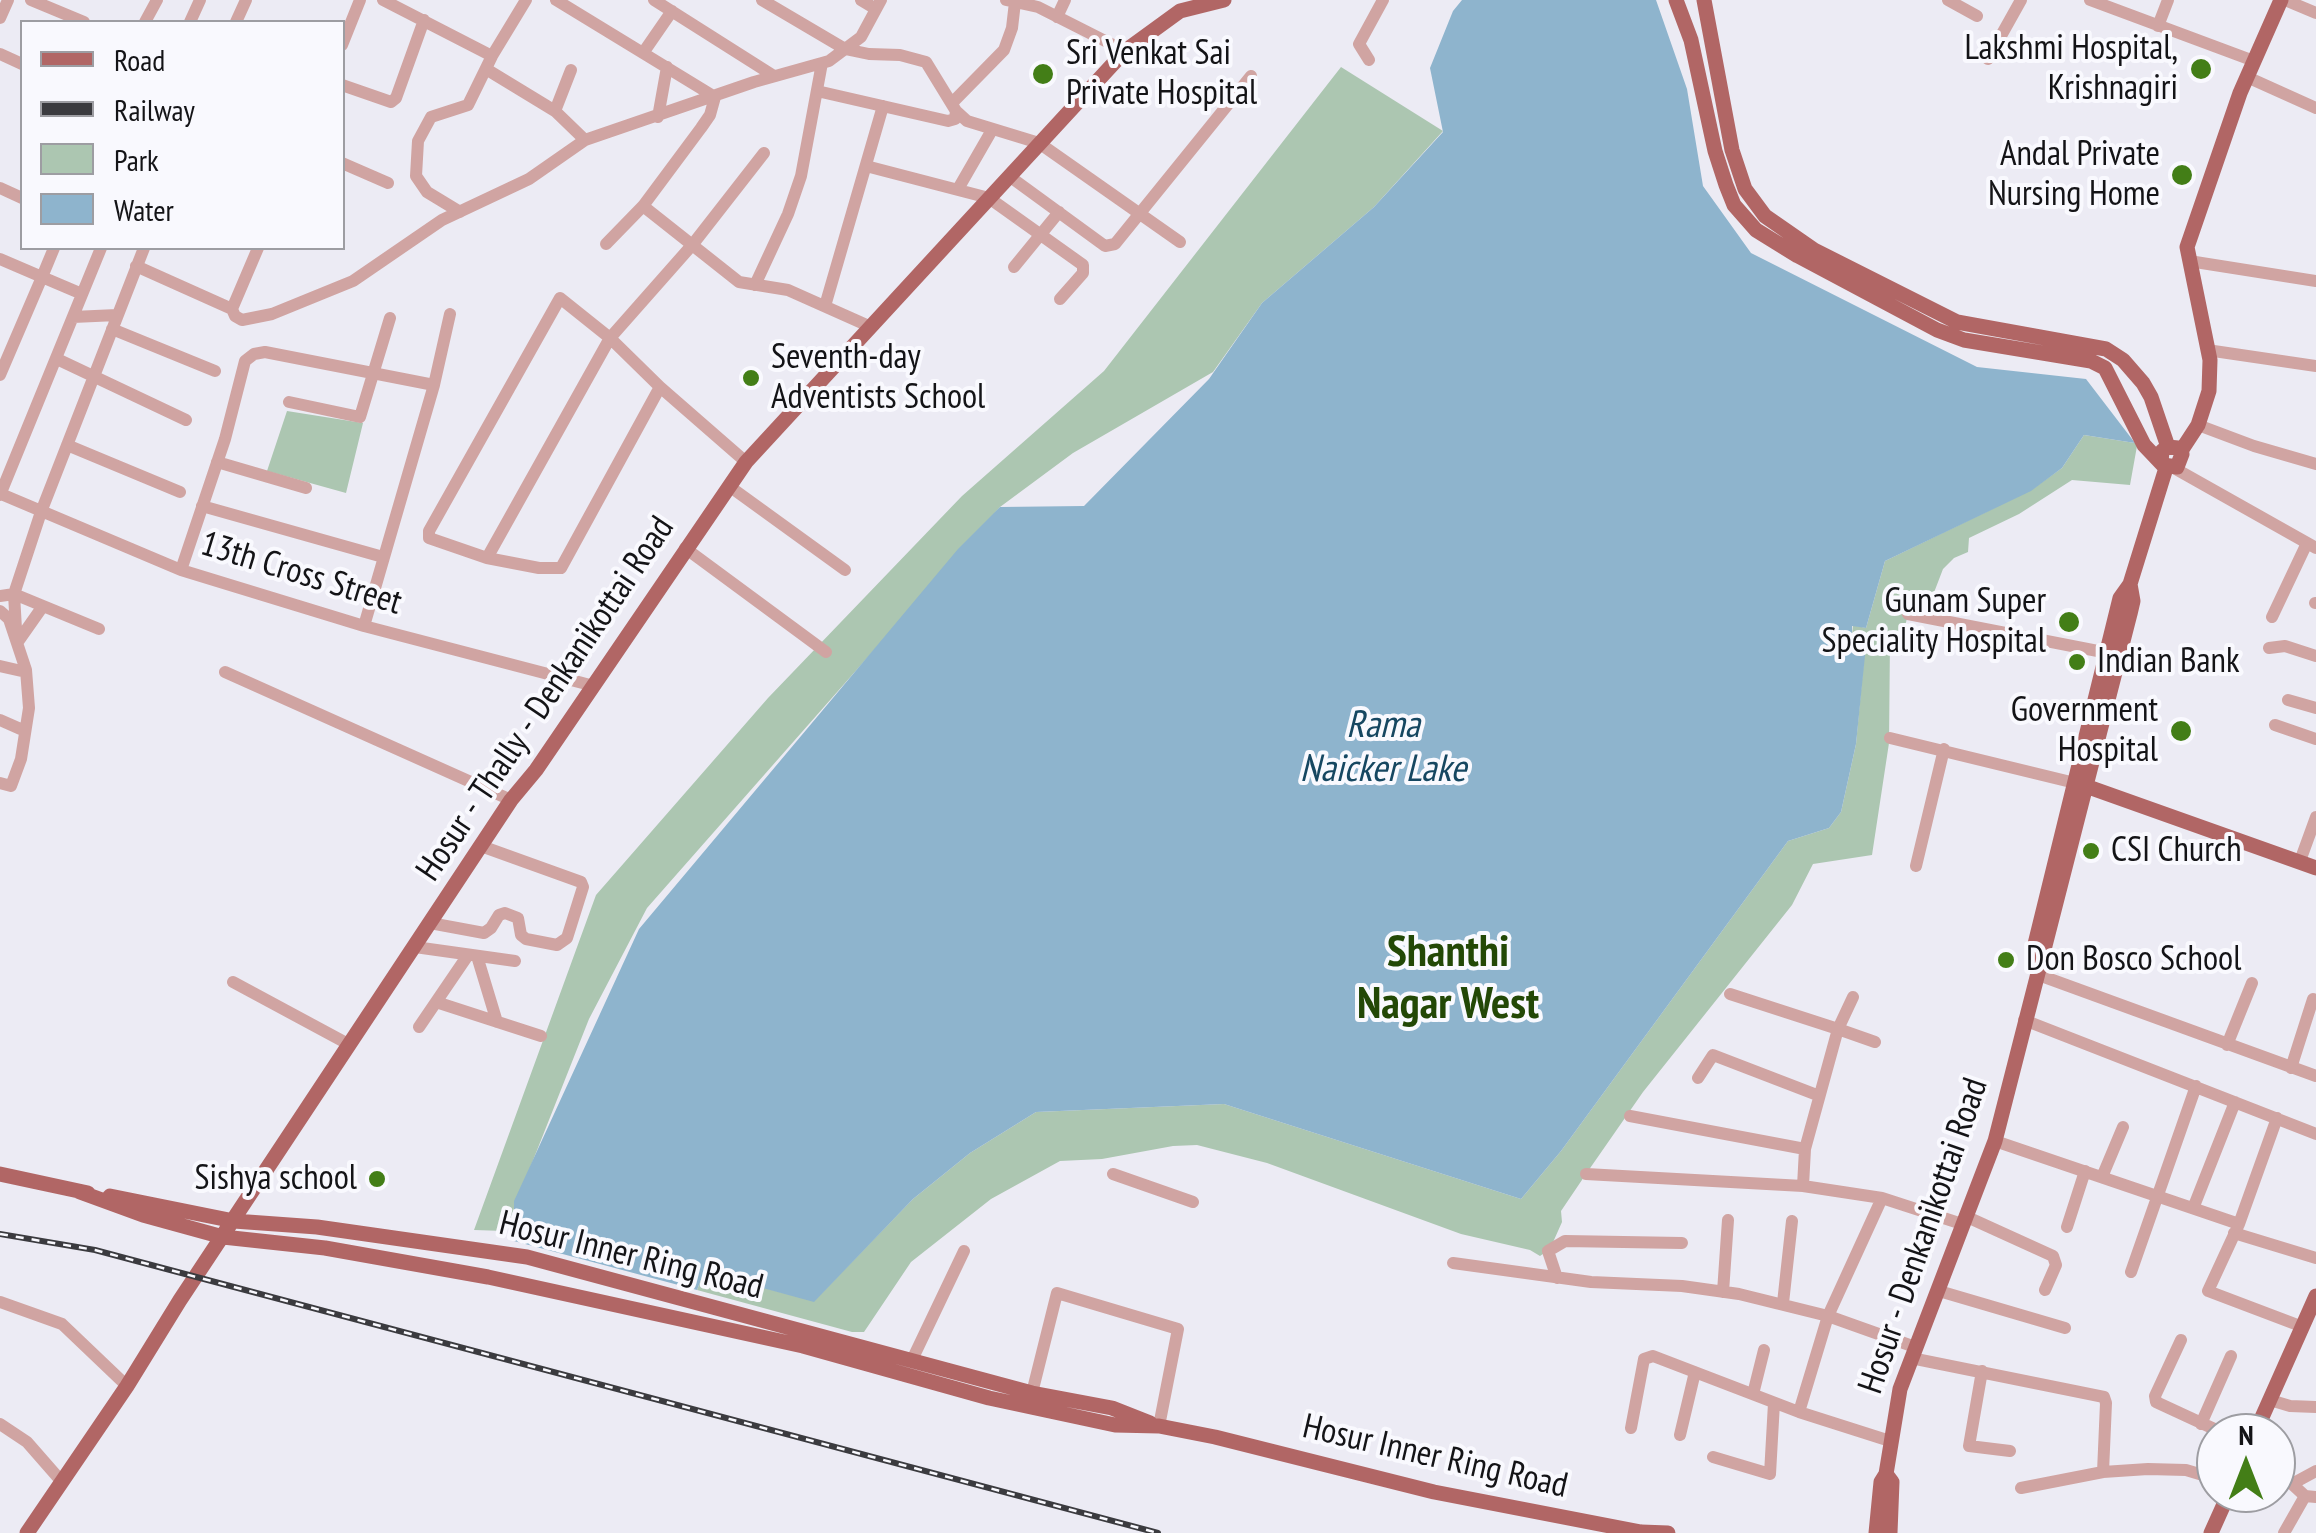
<!DOCTYPE html>
<style>
body{margin:0}
#map{position:relative;width:2316px;height:1533px;overflow:hidden;background:#ecebf4;font-family:"PT Sans Narrow",sans-serif}
canvas{display:block}
.legend{position:absolute;left:20px;top:20px;width:325px;height:230px;box-sizing:border-box;background:#f9f9fe;border:2px solid #9d9da2;margin:0;padding:12px 18px;list-style:none;font-size:30px;color:#141417}
.legend li{display:flex;align-items:center;gap:20px;height:50px}
.legend b{width:50px;border:2px solid #9d9da2}
.north{position:absolute;left:2196px;top:1413px;width:100px;height:100px;box-sizing:border-box;background:#f9f9fe;border:2px solid #9d9da2;border-radius:50%;rotate:0deg;font-size:28px;font-weight:700;line-height:40px;text-align:center;color:#141417}
.north::after{content:'';display:block;margin:auto;width:35px;height:45px;background:#437e17;clip-path:polygon(50% 0,100% 100%,50% 72%,0 100%)}
</style>
<div id="map">
<canvas width="2316" height="1533"></canvas>
<ul class="legend">
<li><b style="height:12px;background:#b16665"></b>Road</li>
<li><b style="height:12px;background:#3b3b3f"></b>Railway</li>
<li><b style="height:28px;background:#acc6b1"></b>Park</li>
<li><b style="height:28px;background:#8eb4cd"></b>Water</li>
</ul>
<div class="north">N</div>
</div>
<script>
const ctx = document.querySelector('canvas').getContext('2d');
ctx.lineJoin = 'round';
function paint(path, color) { ctx.fillStyle = color; ctx.fill(path, 'evenodd'); }
const poly = rows => new Path2D(rows.map(r => 'M' + r).join(''));
function strokePath(path, color, width, dash) { ctx.strokeStyle = color; ctx.lineWidth = width; ctx.lineCap = dash ? 'butt' : 'round'; ctx.setLineDash(dash || []); ctx.stroke(path); }
function write(font, color, halo, rows, align = 'center') {
  ctx.font = font + ' "PT Sans Narrow",sans-serif'; ctx.lineWidth = 8; ctx.setLineDash([]); ctx.textBaseline = 'middle'; ctx.strokeStyle = halo; ctx.fillStyle = color; for (const [text, x, y, turn = 0] of rows) {
    ctx.save(); ctx.translate(x, y); ctx.rotate((+turn || 0) * Math.PI / 180); ctx.textAlign = isNaN(turn) ? turn : align; if (halo) ctx.strokeText(text, 0, 0); ctx.fillText(text, 0, 0); ctx.restore();
  }
}
const green = poly([
 [1341,67,1443,131,1374,207,1262,303,1213,372,1073,453,1000,507,647,908,589,1019,505,1231,474,1230,596,895,768,698,962,496,1104,371],
 [287,411,363,423,346,493,267,471],
 [2084,435,2135,443,2137,446,2130,485,2072,480,2019,514,1969,538,1968,552,1954,558,1943,569,1925,616,1908,614,1902,639,1890,639,1889,743,1872,855,1813,864,1792,905,1643,1092,1586,1174,1561,1211,1562,1222,1550,1249,1540,1256,1530,1250,1461,1234,1267,1163,1197,1145,1173,1146,1102,1159,1060,1161,991,1199,911,1262,864,1332,852,1332,697,1290,704,1272,814,1301,913,1199,970,1153,1036,1112,1224,1104,1521,1199,1561,1151,1788,841,1829,828,1841,812,1856,744,1866,637,1852,635,1853,625,1866,628,1885,561,2031,490,2062,468]
]);
const water = poly([
 [1462,0,1656,0,1687,89,1703,186,1751,253,1977,367,2086,379,2135,443,2084,435,2062,468,2031,491,1885,561,1866,628,1852,626,1852,635,1867,636,1856,744,1841,812,1829,828,1788,841,1561,1151,1521,1199,1224,1104,1036,1112,970,1153,913,1199,814,1302,704,1272,697,1290,514,1241,514,1201,639,929,958,549,1000,507,1084,506,1209,379,1262,303,1374,207,1443,132,1430,68,1453,11]
]);
const minor = poly([
 [31,0,84,22],
 [383,0,492,56],
 [556,0,715,97,710,115,701,128,643,206,606,244],
 [654,0,774,76],
 [762,0,845,49,869,54,900,55,926,62,956,111,967,121,1039,143,1180,242],
 [861,0,876,9],
 [1006,0,1038,7,1125,51],
 [1948,0,1977,16],
 [2090,0,2254,61],
 [2285,0,2316,13],
 [1057,17,1065,0],
 [0,18,8,0],
 [145,22,157,0],
 [190,22,200,0],
 [236,22,246,0],
 [2158,26,2168,0],
 [342,45,360,0],
 [643,53,672,11],
 [0,54,22,64],
 [1988,59,2021,0],
 [1369,60,1359,44,1383,0],
 [486,69,555,111,585,140],
 [2247,77,2316,108],
 [342,85,391,102,396,98,424,20],
 [817,91,948,121,955,119,956,111],
 [952,103,1004,50,1012,28,1015,2],
 [555,111,571,70],
 [658,117,667,67],
 [342,163,388,183],
 [866,166,989,198,1083,265,1083,273,1060,299],
 [1009,176,1105,246,1115,244,1251,76],
 [0,188,22,198],
 [958,189,992,130],
 [643,206,739,282,788,290,871,327],
 [460,212,427,192,416,176,418,141,431,117,468,105,492,56,526,0],
 [54,248,42,277,82,294],
 [258,248,232,309,235,316,242,320,272,314,353,281,442,220,529,179,585,140,754,82,829,61,861,37,881,0],
 [0,259,42,277,0,375],
 [2189,261,2316,281],
 [136,266,232,309],
 [1014,267,1059,212],
 [755,285,788,214,801,176,822,63],
 [825,306,883,106],
 [73,317,117,315],
 [112,329,215,371],
 [2207,350,2316,366],
 [57,359,186,420],
 [434,385,450,314],
 [660,387,561,568,539,568,487,558,429,538,429,531,560,298,610,338,660,387,746,462],
 [289,402,360,417,390,318],
 [2198,425,2254,446,2316,464],
 [67,445,180,492],
 [217,462,306,488],
 [2174,468,2316,548],
 [729,486,845,570],
 [1,494,181,570,364,626,594,686],
 [0,495,101,248],
 [202,506,383,557],
 [685,548,826,652],
 [487,558,610,338,693,244,764,153],
 [181,570,225,439,245,361,254,354,265,352,434,385,364,626],
 [0,596,14,594,41,512,144,248],
 [2315,603,2316,603],
 [0,611,9,619,26,670,29,708,21,759,11,786,0,783],
 [1908,614,2108,653],
 [2272,617,2307,543],
 [16,629,14,594,99,629],
 [17,643,43,606],
 [2269,648,2285,646,2316,656],
 [0,666,26,672],
 [225,672,511,800],
 [2288,700,2316,708],
 [0,720,25,731],
 [2275,725,2316,739],
 [1890,738,2075,783],
 [2300,861,2316,817],
 [1916,866,1944,749],
 [430,923,484,933,491,928,499,915,505,913,518,918,521,935,526,939,557,945,567,938,583,887,581,882,481,846],
 [415,947,515,961],
 [477,956,497,1022],
 [2036,974,2316,1076],
 [233,982,350,1045],
 [1730,994,1838,1029,1853,997],
 [436,1002,541,1036],
 [2024,1020,2316,1134],
 [419,1027,468,955],
 [1875,1042,1838,1029,1805,1149,1803,1186,1882,1198,1962,1224],
 [2227,1045,2252,983],
 [2291,1068,2313,999],
 [1698,1078,1713,1055,1817,1095],
 [1630,1116,1805,1149],
 [1995,1141,2239,1224,2277,1118],
 [1113,1174,1193,1202],
 [1586,1174,1803,1186],
 [2102,1177,2123,1127],
 [2194,1206,2235,1102],
 [1965,1216,2053,1256,2056,1265,2045,1290],
 [2239,1224,2208,1291,2303,1327],
 [2067,1227,2085,1171],
 [2234,1233,2316,1258],
 [1453,1263,1591,1282,1682,1286,1739,1294,1828,1316,1915,1347],
 [2131,1272,2196,1086],
 [1557,1278,1548,1251,1565,1241,1682,1243],
 [1939,1291,2065,1328],
 [1723,1292,1728,1220],
 [0,1302,62,1324,127,1386],
 [1783,1303,1792,1221],
 [2181,1340,2155,1396,2156,1402,2223,1433],
 [1911,1358,2104,1397,2106,1403,2103,1472],
 [912,1360,964,1251],
 [1982,1371,1969,1446,2010,1451],
 [1032,1393,1057,1293,1178,1329,1159,1426],
 [1753,1394,1764,1350],
 [2270,1400,2290,1406,2316,1407],
 [1799,1412,1828,1316,1882,1198],
 [0,1424,27,1442,62,1482],
 [2201,1424,2231,1356],
 [1631,1428,1644,1359,1653,1356,1799,1412,1890,1441],
 [1680,1435,1695,1372],
 [1713,1457,1770,1474,1774,1403],
 [2276,1479,2292,1484,2305,1496,2316,1497],
 [2292,1484,2316,1471],
 [2021,1488,2103,1472,2148,1469,2186,1470,2216,1479],
 [2284,1533,2305,1496]
]);
const major = poly([
 [1676,0,1691,40,1715,151,1726,185,1734,205,1756,230,1798,256,1937,330,1964,340,2091,361,2105,368,2144,445,2163,465,2177,467,2182,454,2178,448,2168,447,2162,451,2161,462],
 [1704,0,1732,150,1745,189,1765,216,1814,250,1957,322,2106,349,2123,360,2143,383,2151,397,2168,447],
 [2181,451,2198,425,2209,391,2210,360,2187,247,2240,93,2281,0],
 [2080,784,2316,868],
 [2040,960,2035,944,2120,598,2130,584,2166,468],
 [0,1174,88,1193],
 [80,1192,143,1215,223,1237,325,1248,488,1277,803,1346,989,1398,1115,1425,1159,1426,1215,1437,1434,1492,1641,1532,1668,1533],
 [110,1196,234,1221,317,1227,527,1257,1032,1393,1112,1408,1150,1423],
 [2255,1433,2316,1296],
 [1886,1474,1892,1482,1890,1533],
 [27,1533,127,1386,180,1300,511,800,536,770,746,462,1125,51,1180,11,1224,0],
 [1876,1533,1881,1482,1886,1474,1900,1389,1995,1141,2130,614,2133,601,2130,584],
 [2211,1533,2229,1493]
]);
const rail = poly([
 [0,1234,95,1250,1158,1533]
]);
const markers = [
 [2201,69,12,"#437e17"],
 [1043,74,12,"#437e17"],
 [2182,175,12,"#437e17"],
 [751,378,10,"#437e17"],
 [2069,622,12,"#437e17"],
 [2077,662,10,"#437e17"],
 [2181,731,12,"#437e17"],
 [2091,851,10,"#437e17"],
 [2006,960,10,"#437e17"],
 [377,1179,10,"#437e17"]
];
const poiNames = [
 ["Lakshmi Hospital,",2178,49],
 ["Krishnagiri",2178,89],
 ["Sri Venkat Sai",1066,54,"left"],
 ["Private Hospital",1066,94,"left"],
 ["Andal Private",2160,155],
 ["Nursing Home",2160,195],
 ["Seventh-day",771,358,"left"],
 ["Adventists School",771,398,"left"],
 ["Gunam Super",2046,602],
 ["Speciality Hospital",2046,642],
 ["Indian Bank",2097,662,"left"],
 ["Government",2158,711],
 ["Hospital",2158,751],
 ["CSI Church",2111,851,"left"],
 ["Don Bosco School",2026,960,"left"],
 ["Sishya school",357,1179]
];
const streetNames = [
 ["13th Cross Street",301,574,17],
 ["Hosur - Thally - Denkanikottai Road",546,699,-56],
 ["Hosur - Denkanikottai Road",1924,1236,-71],
 ["Hosur Inner Ring Road",631,1256,14],
 ["Hosur Inner Ring Road",1435,1457,13]
];
const waterNames = [
 ["Rama",1383,726],
 ["Naicker Lake",1383,770]
];
const districtNames = [
 ["Shanthi",1448,953],
 ["Nagar West",1448,1005]
];
paint(green, '#acc6b1');
paint(water, '#8eb4cd');
strokePath(minor, '#d0a4a2', 12);
strokePath(major, '#b16665', 15);
strokePath(rail, '#3b3b3f', 6);
strokePath(rail, '#f9f9fe', 2.5, [8]);
for (const [x, y, r, color] of markers) { const dot = new Path2D(); dot.arc(x, y, r, 0, 2 * Math.PI); ctx.fillStyle = color; ctx.fill(dot); strokePath(dot, '#f9f9fe', 4); }
write('35px', '#141417', '#f9f9fe', poiNames, 'right');
write('35px', '#141417', '#f9f9fe', streetNames);
write('italic 38px', '#164761', '#f9f9fe', waterNames);
write('bold 45px', '#234806', '#f9f9fe', districtNames);
</script>
